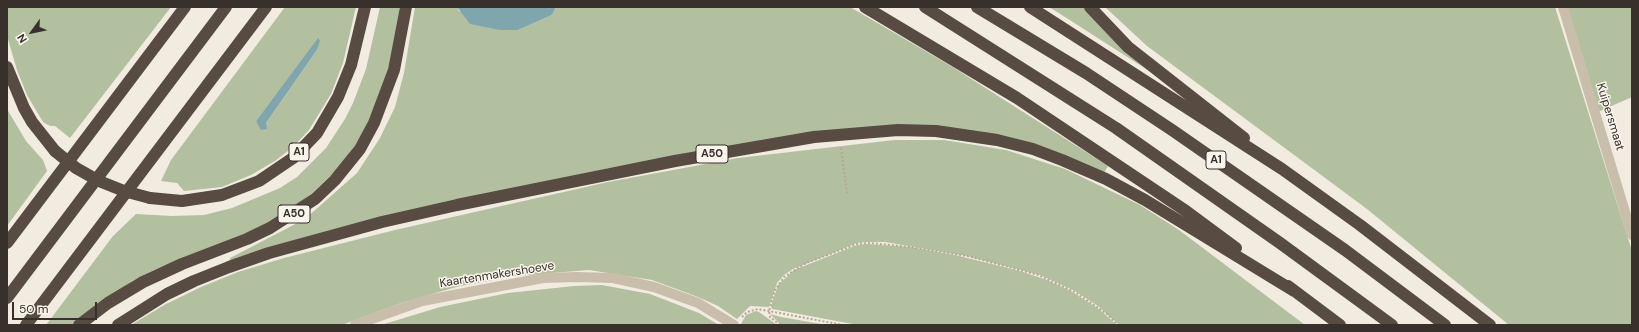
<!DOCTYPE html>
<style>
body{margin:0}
#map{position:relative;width:1639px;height:332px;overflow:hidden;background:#f2ebe0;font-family:"DM Sans",sans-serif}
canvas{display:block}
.frame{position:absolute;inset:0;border:8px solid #38302a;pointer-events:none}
.north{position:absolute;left:12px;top:12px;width:40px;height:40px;-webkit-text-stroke:3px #f9f5ec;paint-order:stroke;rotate:237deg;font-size:11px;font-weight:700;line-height:16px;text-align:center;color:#38302a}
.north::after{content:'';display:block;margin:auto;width:14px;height:18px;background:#38302a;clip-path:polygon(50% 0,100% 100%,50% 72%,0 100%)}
.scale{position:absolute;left:12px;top:302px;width:85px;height:18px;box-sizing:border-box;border:2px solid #38302a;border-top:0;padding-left:5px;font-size:12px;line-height:14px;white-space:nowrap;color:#38302a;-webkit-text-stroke:3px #f9f5ec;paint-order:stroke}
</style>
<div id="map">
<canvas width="1639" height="332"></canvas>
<div class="frame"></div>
<div class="north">N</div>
<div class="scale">50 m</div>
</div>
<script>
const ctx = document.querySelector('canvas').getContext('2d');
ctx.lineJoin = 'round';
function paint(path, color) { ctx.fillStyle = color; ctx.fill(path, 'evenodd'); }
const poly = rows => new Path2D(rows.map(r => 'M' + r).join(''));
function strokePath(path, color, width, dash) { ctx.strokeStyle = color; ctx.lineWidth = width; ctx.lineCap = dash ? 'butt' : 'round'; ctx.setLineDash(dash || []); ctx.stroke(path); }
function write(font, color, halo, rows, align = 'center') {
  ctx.font = font + ' "DM Sans",sans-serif'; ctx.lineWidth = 3; ctx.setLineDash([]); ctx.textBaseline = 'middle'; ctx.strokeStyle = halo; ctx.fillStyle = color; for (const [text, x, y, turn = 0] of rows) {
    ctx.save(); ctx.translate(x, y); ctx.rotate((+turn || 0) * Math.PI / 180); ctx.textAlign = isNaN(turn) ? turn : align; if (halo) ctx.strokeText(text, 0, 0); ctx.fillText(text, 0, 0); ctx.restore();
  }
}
const green = poly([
 [7,7,171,7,70,138,55,126,50,126,43,122,27,95,17,70,7,36],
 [285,7,356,7,343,63,331,94,309,130,293,147,275,161,251,175,222,187,184,191,177,183,161,181,171,160],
 [318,39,317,50,266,123,256,121],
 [380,7,400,7,390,65,380,99,362,136,336,171,310,195,283,216,237,237,154,270,132,281,72,325,46,325,113,236,136,214,172,216,204,215,232,208,280,188,297,177,326,148,345,119,353,103,366,69],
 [415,7,457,7,459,11,500,30,518,30,552,15,556,7,850,7,951,66,1108,166,1104,173,962,131,747,144,610,168,539,183,230,262,230,258,305,219,357,173,380,138,395,107,404,73],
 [1049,7,1088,7,1171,85,1065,17],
 [1105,7,1555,7,1632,251,1632,325,1509,325,1367,209,1147,46],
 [1567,7,1632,7,1632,97,1598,112],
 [7,109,26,141,43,160,47,171,7,226],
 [894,140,944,140,1006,150,1065,169,1140,205,1179,230,1305,325,1119,325,1098,306,1075,291,1040,275,967,256,885,242,866,242,857,243,793,269,784,275,777,283,769,307,750,306,737,319,718,306,698,297,652,280,589,270,516,276,460,286,404,302,342,325,131,325,166,304,201,287,238,272,284,258,395,230,608,182,738,158],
 [866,244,910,247,955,255,1020,271,1047,280,1071,291,1099,309,1117,325,858,325,772,309,771,306,778,285,794,270,857,245],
 [602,285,650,294,699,313,719,325,381,325,440,307,508,293,574,286],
 [756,311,759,312,777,325,741,324,746,315],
 [770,314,781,317,827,325,781,325]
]);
const water = poly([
 [457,7,556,7,552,15,518,30,500,30,470,24],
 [318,38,320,41,317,50,266,123,267,129,261,130,256,121]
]);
const path = poly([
 [841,148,847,193],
 [742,317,747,312,758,309,843,325],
 [780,325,770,317,769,311,775,290,784,277,806,263,857,244,870,243,910,247,967,256,1038,275,1075,292,1107,314,1118,325]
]);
const minor = poly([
 [1563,7,1632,235],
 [355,325,422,301,543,278,577,277,613,278,654,287,698,303,734,325]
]);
const highway = poly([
 [865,7,1017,98,1186,211,1236,248],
 [925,7,1116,128,1280,243,1392,325],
 [977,7,1086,73,1172,130,1345,250,1445,325],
 [1030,7,1282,169,1360,225,1490,325],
 [1090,7,1128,47,1244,138],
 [7,67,24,108,32,122,55,151],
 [150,198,182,201,222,195,259,181,293,158,317,133,338,97,351,65,365,7],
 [7,243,185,7],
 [1288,286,1340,325],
 [7,298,226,7],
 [26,325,266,7],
 [79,325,108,303,143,282,182,264,247,239,270,228,315,199,335,180,360,149,374,123,394,70,406,7],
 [118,325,167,294,194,281,229,267,269,253,382,222,457,205,675,161,814,137,898,130,936,131,997,140,1033,149,1062,160,1106,179,1145,200,1294,291]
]);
const highwayBridge = poly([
 [55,151,76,168,99,181,124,191,150,198]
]);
const shields = [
 [299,152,20],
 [712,154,32],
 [1216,160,20],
 [294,214,32]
];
const shieldNames = [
 ["A1",299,152],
 ["A50",712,154],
 ["A1",1216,160],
 ["A50",294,214]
];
const streetNames = [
 ["Kuipersmaat",1610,117,73],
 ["Kaartenmakershoeve",497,275,-9]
];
paint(green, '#b2c0a0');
paint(water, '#80a6ad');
strokePath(path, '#b5a796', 2, [2, 2]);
strokePath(minor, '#c9bdac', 10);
strokePath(highway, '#584b42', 12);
strokePath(highwayBridge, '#584b42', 12);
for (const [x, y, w] of shields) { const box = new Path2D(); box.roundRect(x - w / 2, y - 9, w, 18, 3); ctx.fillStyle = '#f9f5ec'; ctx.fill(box); strokePath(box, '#38302a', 1); }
write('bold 11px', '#38302a', null, shieldNames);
write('12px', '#38302a', '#f9f5ec', streetNames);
</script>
